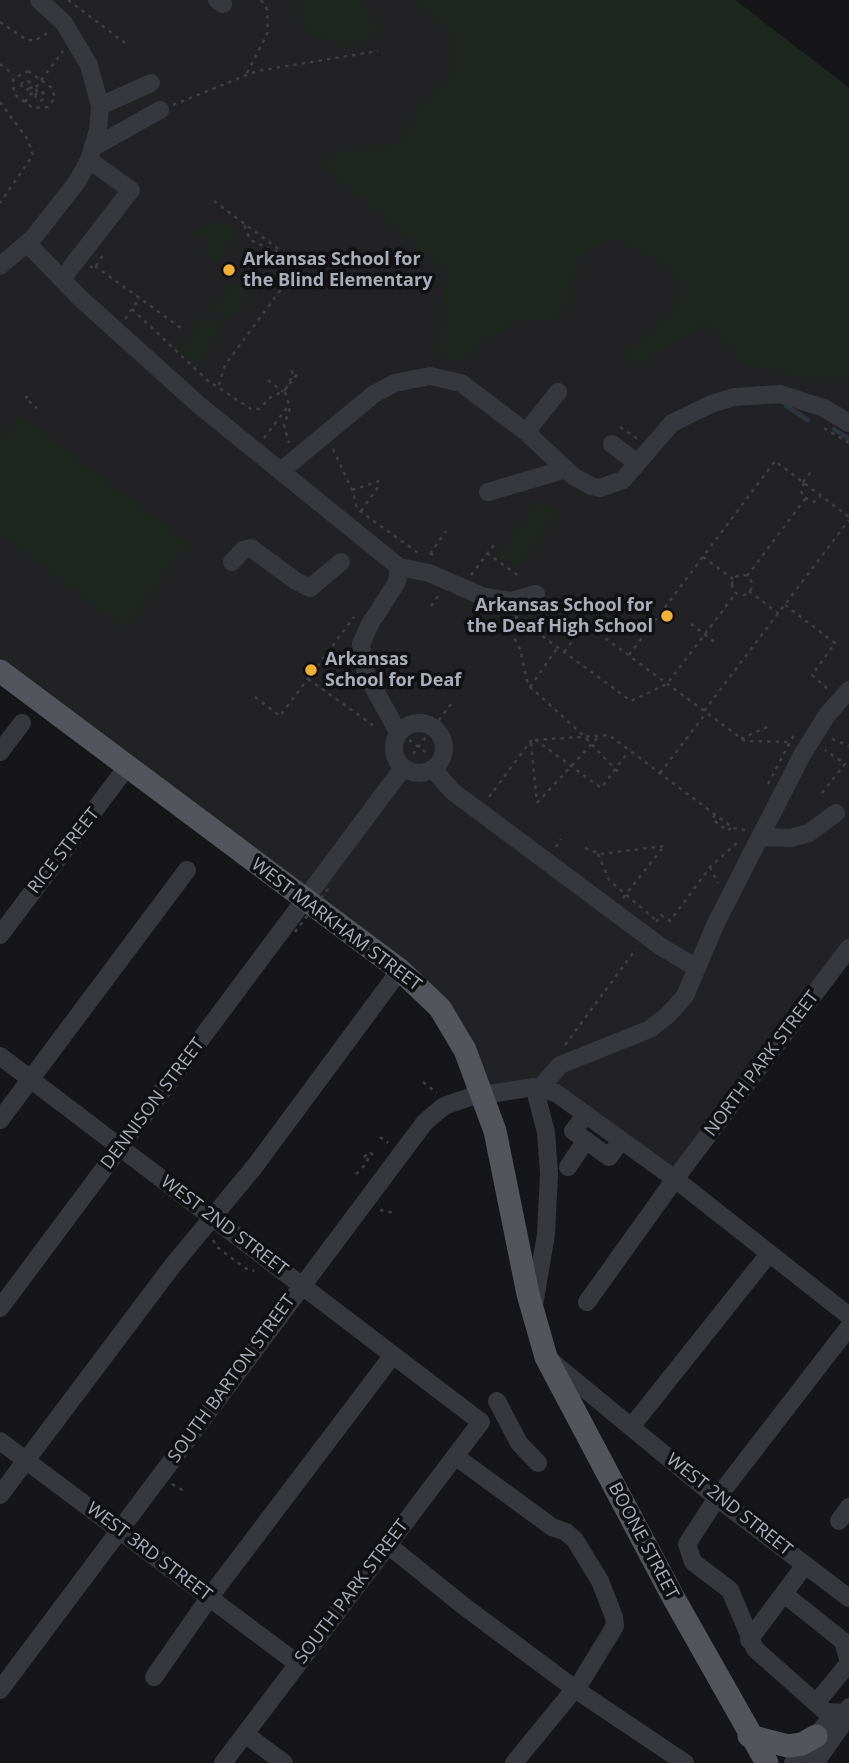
<!DOCTYPE html>
<style>
body{margin:0}
canvas{display:block;background:#161618}
</style>
<canvas width="849" height="1763"></canvas>
<script>
const ctx = document.querySelector('canvas').getContext('2d');
ctx.lineJoin = 'round';
function paint(path, color) { ctx.fillStyle = color; ctx.fill(path, 'evenodd'); }
const poly = rows => new Path2D(rows.map(r => 'M' + r).join(''));
function strokePath(path, color, width, dash) { ctx.strokeStyle = color; ctx.lineWidth = width; ctx.lineCap = dash ? 'butt' : 'round'; ctx.setLineDash(dash || []); ctx.stroke(path); }
function write(font, color, halo, rows, align = 'center') {
  ctx.font = font + ' "Open Sans",sans-serif'; ctx.lineWidth = 7; ctx.setLineDash([]); ctx.textBaseline = 'middle'; ctx.strokeStyle = halo; ctx.fillStyle = color; for (const [text, x, y, turn = 0] of rows) {
    ctx.save(); ctx.translate(x, y); ctx.rotate((+turn || 0) * Math.PI / 180); ctx.textAlign = isNaN(turn) ? turn : align; if (halo) ctx.strokeText(text, 0, 0); ctx.fillText(text, 0, 0); ctx.restore();
  }
}
const built = poly([
 [0,0,735,0,849,88,849,948,675,1179,540,1088,484,1095,449,1021,0,671]
]);
const green = poly([
 [301,0,365,0,363,3,379,28,363,44,340,45,310,34,296,12],
 [414,0,735,0,849,88,849,378,815,380,743,364,706,322,633,369,624,355,672,312,683,287,658,260,613,238,579,257,567,304,558,319,518,320,490,337,462,362,439,358,445,271,322,165,335,152,401,144,417,107,454,72,453,35],
 [224,220,240,232,216,264,203,254,210,244,195,234,198,229],
 [234,280,244,288,246,299,235,317,229,320,213,307],
 [207,314,223,329,197,364,179,350],
 [20,416,188,543,124,628,0,533,0,442],
 [539,499,557,512,518,568,499,555]
]);
const stream = poly([
 [786,406,808,420],
 [834,429,849,439]
]);
const path = poly([
 [68,0,125,43],
 [0,22,27,40,36,40,51,31],
 [0,64,14,75],
 [28,71,52,88,55,98,48,107,33,108,14,94,13,79,28,71],
 [247,73,268,32,267,9,261,0],
 '21.5 85a4.5 4.5 0 1 1 9 0a4.5 4.5 0 1 1-9 0Z',
 [36,87,63,51],
 '35.5 96a4.5 4.5 0 1 1 9 0a4.5 4.5 0 1 1-9 0Z',
 [0,102,28,140,33,155,0,203],
 [25,102,31,94,37,93,36,87,29,88,31,94],
 [173,105,257,71,378,51],
 [214,201,281,251],
 [278,253,285,284],
 [90,266,94,269,105,252],
 [95,266,181,328],
 [132,309,207,380,251,409,259,409,271,397,284,391,298,373],
 [125,319,139,299],
 [268,380,283,392],
 [219,385,225,365,299,265,286,256,250,240,243,222],
 [286,389,293,374,290,368],
 [285,392,290,408,284,425,289,443],
 [28,396,25,398,37,408],
 [620,427,638,439],
 [824,428,849,443],
 [264,438,289,405],
 [333,449,353,492,357,509,421,555],
 [803,482,813,469],
 [804,483,801,490,803,497,814,502,820,497],
 [352,490,382,480],
 [361,511,379,486],
 [430,553,437,558],
 [487,553,520,577],
 [430,554,446,531],
 [703,557,733,579],
 '732 585a10 10 0 1 1 20 0a10 10 0 1 1-20 0Z',
 [471,575,494,545],
 [747,576,805,499],
 [749,591,779,614],
 [785,605,835,643,812,675,828,689],
 [431,606,439,595],
 [515,616,631,701,667,684,736,593],
 [517,617,509,628,520,649,528,685,584,736,620,774],
 [691,624,717,644],
 [564,652,586,624,745,741,791,742],
 [629,655,775,461,849,517],
 [308,679,377,728],
 [530,687,558,647],
 [255,697,280,716,354,617],
 [704,711,849,520],
 [741,739,769,726],
 [832,739,849,746],
 [409,740,427,753],
 [535,740,609,735,733,828,745,830],
 [531,743,537,803],
 [413,754,451,704],
 [660,773,706,713],
 [768,784,796,731],
 [822,793,845,764,825,750],
 [489,797,533,738,601,788,629,751],
 [537,803,600,735],
 [715,815,712,819,728,831,731,827],
 [556,847,561,839],
 [585,848,600,854,664,846],
 [598,854,609,880,657,921],
 [710,867,718,883],
 [623,898,664,846],
 [656,922,661,915,670,921,711,866,739,841],
 [565,1045,636,949],
 [423,1082,437,1093],
 [380,1137,388,1143],
 [364,1157,369,1152,377,1158],
 [356,1174,366,1164,370,1153],
 [380,1210,395,1213],
 [213,1240,217,1247,245,1268,254,1271],
 [172,1484,184,1491]
]);
const minor = poly([
 [217,0,223,4],
 [100,106,151,83],
 [94,147,160,110],
 [27,243,79,297,199,405,399,567,397,582,370,624,361,644,366,674,398,732],
 [0,266,33,238,77,182,89,160,98,130,100,106,89,65,64,23,39,0],
 [62,279,131,190,89,160],
 [526,432,558,392],
 [612,444,637,463],
 [281,471,374,394,395,383,430,376,461,383,526,432,573,476,591,486,600,488,623,480,672,423,711,404,734,397,780,394,824,408,849,423],
 [488,492,566,469],
 [232,562,243,550,251,548,296,581,310,588,341,562],
 [399,567,429,573,482,596,511,601,536,594],
 '394 748a25 25 0 1 1 50 0a25 25 0 1 1-50 0Z',
 [0,752,22,723],
 [433,769,452,791,660,946,697,968],
 [763,837,791,838,809,833,836,813],
 [0,935,127,767],
 [0,1056,481,1422],
 [586,1114,573,1131,609,1157,621,1141],
 [0,1120,187,870],
 [568,1167,586,1140],
 [587,1302,675,1179,849,948],
 [534,1305,546,1234,549,1173,546,1132,537,1098,540,1088,560,1065,650,1029,668,1015,685,996,716,923,802,755,827,715,849,690],
 [0,1308,403,768],
 [551,1361,717,1498,849,1598],
 [497,1401,519,1443,538,1463],
 [631,1427,768,1255],
 [0,1441,298,1664],
 [455,1456,552,1527,566,1532,575,1540,600,1581,614,1617,615,1626,582,1680,514,1763],
 [0,1495,173,1265,255,1166,400,970],
 [839,1521,849,1507],
 [388,1545,465,1607,575,1689,685,1763],
 [784,1594,843,1641,849,1663],
 [749,1640,805,1565],
 [154,1677,209,1598,393,1355],
 [0,1690,425,1122,444,1106,470,1097,534,1087,556,1093,675,1179,849,1316],
 [816,1703,849,1663],
 [844,1713,826,1712,755,1649,730,1590,693,1562,687,1544,717,1498,849,1327],
 [245,1734,284,1763],
 [223,1763,481,1422],
 [793,1763,831,1718,844,1713],
 [815,1763,840,1728,849,1707]
]);
const major = poly([
 [0,671,400,970,440,1008,465,1050,495,1131,528,1294,546,1357,672,1595,767,1763],
 [749,1736,788,1746,802,1744,816,1736]
]);
const pathBridge = poly([
 [295,932,328,889]
]);
const markers = [
 [229,270,7,"#f2b134"],
 [667,616,7,"#f2b134"],
 [311,670,7,"#f2b134"]
];
const poiNames = [
 ["Arkansas School for",243,260],
 ["the Blind Elementary",243,281],
 ["Arkansas School for",653,606,"right"],
 ["the Deaf High School",653,627,"right"],
 ["Arkansas",325,660],
 ["School for Deaf",325,681]
];
const streetNames = [
 ["RICE STREET",64,851,-52],
 ["WEST MARKHAM STREET",336,925,37],
 ["NORTH PARK STREET",762,1064,-53],
 ["DENNISON STREET",153,1104,-53],
 ["WEST 2ND STREET",224,1226,37],
 ["SOUTH BARTON STREET",232,1379,-54],
 ["WEST 2ND STREET",729,1505,38],
 ["BOONE STREET",643,1541,62],
 ["WEST 3RD STREET",149,1552,37],
 ["SOUTH PARK STREET",352,1592,-53]
];
paint(built, '#222225');
paint(green, '#1e261f');
strokePath(stream, '#2c353c', 4.5);
strokePath(path, '#3d3f44', 2.5, [3.5, 5]);
strokePath(minor, '#37383d', 18);
strokePath(major, '#53555c', 23);
strokePath(pathBridge, '#3d3f44', 2.5, [3.5, 5]);
for (const [x, y, r, color] of markers) { const dot = new Path2D(); dot.arc(x, y, r, 0, 2 * Math.PI); ctx.fillStyle = color; ctx.fill(dot); strokePath(dot, '#111113', 2.5); }
write('bold 18px', '#a8adb8', '#111113', poiNames, 'left');
write('18px', '#a8adb8', '#111113', streetNames);
</script>
